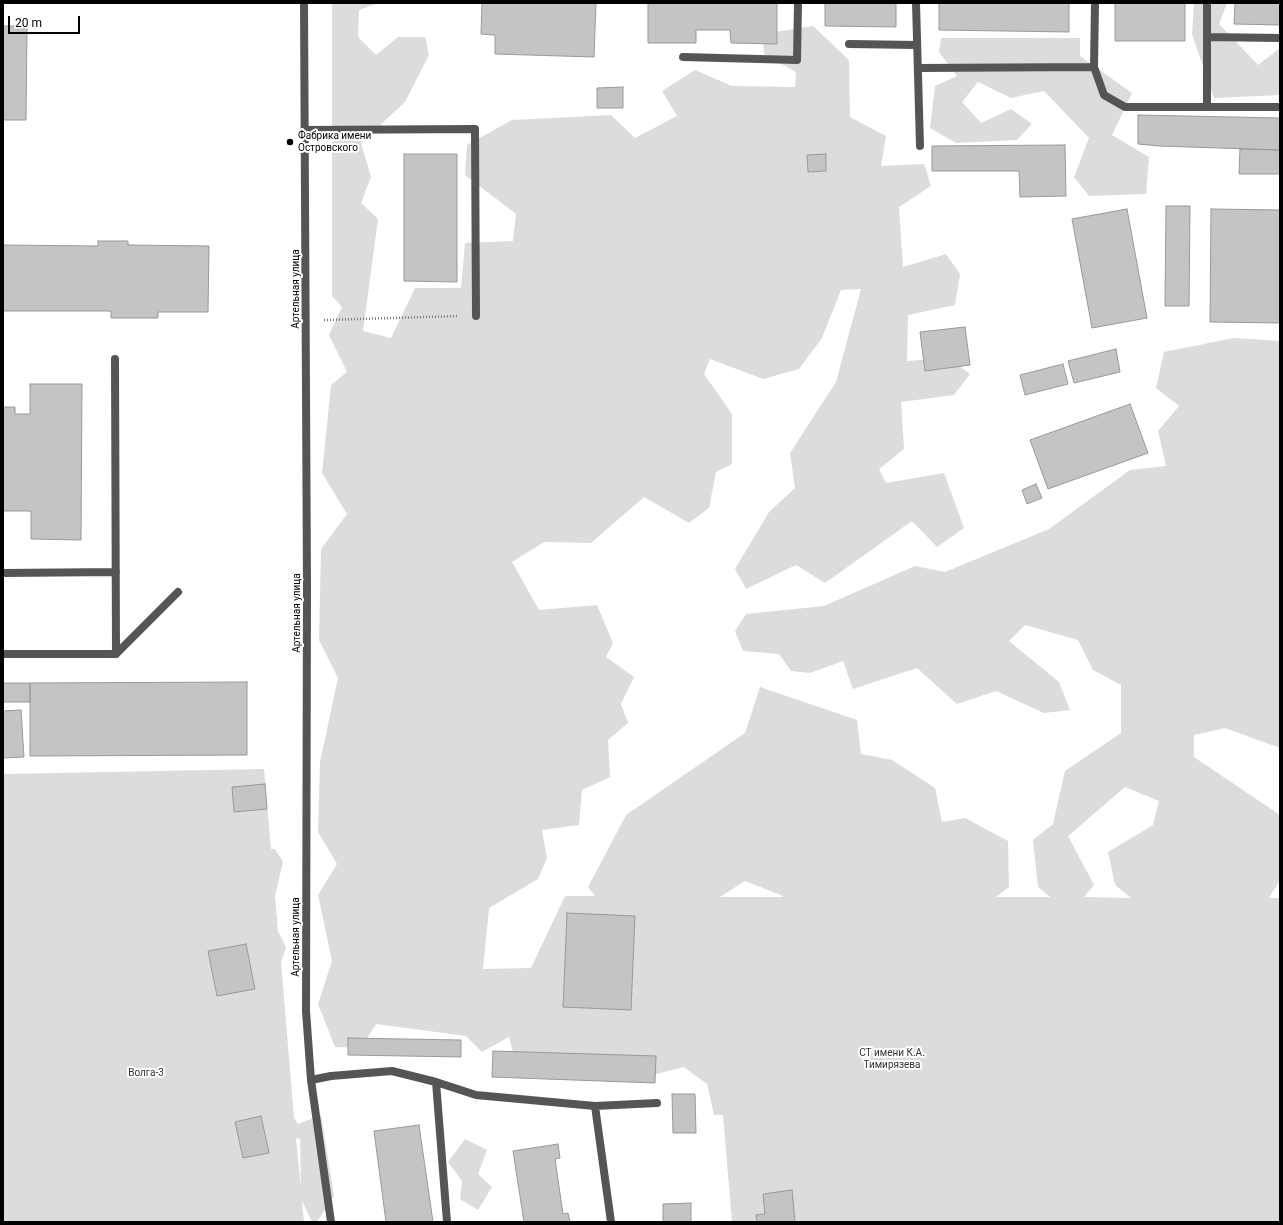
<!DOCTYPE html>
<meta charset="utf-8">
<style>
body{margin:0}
#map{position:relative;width:1283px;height:1225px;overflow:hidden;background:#fff;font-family:Roboto,sans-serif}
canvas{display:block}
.frame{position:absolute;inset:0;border:4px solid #000;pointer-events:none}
.scale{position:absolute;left:8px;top:16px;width:72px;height:18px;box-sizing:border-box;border:2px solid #000;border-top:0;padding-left:5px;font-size:12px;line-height:14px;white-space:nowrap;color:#000;-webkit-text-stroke:3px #fff;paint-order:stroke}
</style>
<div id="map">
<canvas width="1283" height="1225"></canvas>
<div class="frame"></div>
<div class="scale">20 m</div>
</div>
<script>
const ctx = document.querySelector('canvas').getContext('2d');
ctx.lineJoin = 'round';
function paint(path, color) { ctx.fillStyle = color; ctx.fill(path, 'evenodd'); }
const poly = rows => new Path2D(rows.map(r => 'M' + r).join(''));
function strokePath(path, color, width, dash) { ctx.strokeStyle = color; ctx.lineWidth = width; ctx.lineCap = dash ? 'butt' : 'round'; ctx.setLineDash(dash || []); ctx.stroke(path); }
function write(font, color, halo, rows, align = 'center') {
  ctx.font = font + ' Roboto,sans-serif'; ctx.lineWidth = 4; ctx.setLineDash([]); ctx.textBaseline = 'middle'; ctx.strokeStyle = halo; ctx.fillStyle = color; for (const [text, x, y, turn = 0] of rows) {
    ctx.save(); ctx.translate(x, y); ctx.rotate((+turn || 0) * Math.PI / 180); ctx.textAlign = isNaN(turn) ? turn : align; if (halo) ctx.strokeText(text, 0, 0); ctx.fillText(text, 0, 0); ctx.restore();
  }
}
const green = poly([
 [332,3,378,3,359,10,358,37,376,55,398,37,425,37,429,55,405,102,361,143,371,177,361,203,378,219,363,331,391,338,415,288,461,288,465,243,513,241,516,214,465,175,467,145,512,120,611,115,635,138,677,116,662,91,695,70,732,86,795,87,796,72,764,54,763,34,813,26,849,60,850,117,886,136,881,166,924,164,931,186,899,207,903,267,946,254,960,274,955,305,908,315,907,361,948,358,970,374,954,395,901,402,904,449,879,469,886,483,944,473,964,528,937,547,912,521,825,583,796,565,746,589,735,569,769,512,795,488,790,453,836,382,861,289,841,290,822,338,799,369,763,379,710,359,704,374,732,414,732,464,716,472,709,508,689,523,644,497,591,543,544,542,512,562,539,610,597,605,613,643,606,657,634,677,621,704,628,723,608,740,610,777,582,790,579,825,542,830,547,858,538,879,489,908,483,969,531,968,565,896,595,896,588,887,626,815,745,733,760,687,857,720,861,754,892,760,935,788,942,822,965,818,1008,841,1009,887,996,897,1050,897,1038,887,1033,840,1053,824,1065,771,1121,733,1121,685,1093,670,1078,640,1025,625,1009,641,1059,682,1070,710,1044,713,996,691,957,704,917,668,853,689,843,661,810,673,791,671,779,654,743,651,735,631,746,614,824,606,915,566,945,572,1049,529,1130,470,1166,466,1158,431,1179,406,1156,388,1164,352,1234,338,1280,341,1280,748,1225,728,1194,735,1194,757,1280,815,1280,880,1269,898,1280,898,1280,1222,732,1222,723,1115,714,1115,707,1084,684,1067,648,1076,558,1053,513,1052,509,1037,482,1052,466,1036,376,1024,361,1048,335,1047,318,1004,332,961,318,895,337,864,318,832,320,762,338,678,319,640,321,549,347,514,322,473,331,385,347,372,329,335,342,307,332,296],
 [1125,787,1159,801,1153,825,1108,852,1115,885,1131,898,1084,897,1094,885,1068,836],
 [745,881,783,896,783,897,720,897],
 [1194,3,1227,3,1219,24,1258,65,1280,48,1280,95,1214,98,1192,34],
 [941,38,1080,38,1080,56,1132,93,1112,135,1149,157,1146,194,1089,196,1074,177,1089,138,1044,91,1011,98,978,82,962,102,981,123,1011,109,1032,124,1017,140,956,143,930,128,935,86,957,76,939,52],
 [264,769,271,849,275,849,283,862,275,896,278,931,286,947,281,962,294,1118,298,1124,321,1115,334,1196,317,1222,312,1222,302,1201,304,1222,3,1222,3,774],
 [296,1138,300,1139,301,1188],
 [465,1139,487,1150,478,1174,492,1187,478,1210,460,1199,462,1181,448,1162]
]);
const building = poly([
 [482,3,596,3,594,57,495,54,495,35,481,34,482,3],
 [648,3,777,3,777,44,731,43,730,30,696,30,696,43,648,43,648,3],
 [825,3,896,3,896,27,825,26,825,3],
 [939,3,1069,3,1069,32,939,30,939,3],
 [1115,3,1185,3,1185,41,1115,41,1115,3],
 [1235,3,1280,3,1280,25,1234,24,1235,3],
 [3,26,27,26,26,120,3,120,3,26],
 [623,87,623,108,597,108,597,88,623,87],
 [1138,115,1280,118,1280,150,1159,146,1138,144,1138,115],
 [1065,145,1066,196,1020,197,1019,171,932,171,932,146,1065,145],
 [1240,149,1280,150,1280,174,1239,174,1240,149],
 [404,154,457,154,457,282,404,281,404,154],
 [826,154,826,171,808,172,807,155,826,154],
 [1166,206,1190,206,1189,306,1165,306,1166,206],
 [1127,209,1147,318,1092,328,1072,219,1127,209],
 [1211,209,1280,210,1280,323,1210,322,1211,209],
 [98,241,128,241,128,245,209,246,208,312,158,312,158,318,111,318,111,311,3,311,3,245,98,246,98,241],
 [965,327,970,365,925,371,920,332,965,327],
 [1116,349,1120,372,1074,383,1068,361,1116,349],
 [1063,364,1068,384,1025,395,1020,375,1063,364],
 [30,384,82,384,81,540,31,539,31,511,3,511,3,407,15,407,15,414,30,414,30,384],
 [1130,404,1148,453,1048,489,1030,440,1130,404],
 [1036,484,1042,498,1027,504,1022,490,1036,484],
 [247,682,247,755,30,756,30,683,247,682],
 [3,683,30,683,30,702,3,702,3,683],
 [21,710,24,757,3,758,3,711,21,710],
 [265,784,267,809,234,812,232,787,265,784],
 [567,913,635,916,631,1010,563,1007,567,913],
 [246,944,255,989,217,996,208,951,246,944],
 [348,1038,461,1040,461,1057,348,1055,348,1038],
 [493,1051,656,1056,655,1083,492,1077,493,1051],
 [672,1094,695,1094,696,1133,673,1133,672,1094],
 [261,1116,269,1153,243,1158,235,1122,261,1116],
 [419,1125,433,1222,386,1222,374,1131,419,1125],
 [558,1144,560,1158,555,1159,563,1214,568,1213,570,1222,524,1222,513,1151,558,1144],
 [792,1190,795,1222,757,1222,756,1215,765,1214,763,1194,792,1190],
 [691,1203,691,1222,663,1222,663,1204,691,1203]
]);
const path = poly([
 [324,320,459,316]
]);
const service = poly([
 [916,3,920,146],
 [1095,3,1094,67,1104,95,1125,107,1280,107],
 [1207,37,1280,38],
 [849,44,917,45],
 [683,57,797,60,798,3],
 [918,68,1094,67],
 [1207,107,1207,3],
 [305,130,475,129,476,316],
 [3,573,116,572],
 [3,654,116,654,115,359],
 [116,654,178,592],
 [311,1080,331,1076,392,1071,436,1082,476,1095,595,1106,657,1103],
 [436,1082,447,1222],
 [595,1106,611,1222]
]);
const tertiary = poly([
 [304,3,307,588,306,1011,311,1080,331,1222]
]);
const markers = [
 [290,142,4,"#000"]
];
const poiNames = [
 ["Фабрика имени",298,136],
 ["Островского",298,148]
];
const streetNames = [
 ["Артельная улица",296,289,-90],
 ["Артельная улица",297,613,-90],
 ["Артельная улица",296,937,-90]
];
const parkNames = [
 ["СТ имени К.А.",892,1053],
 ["Тимирязева",892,1065],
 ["Волга-3",146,1073]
];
paint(green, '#dcdcdc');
paint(building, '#c4c4c4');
strokePath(building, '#999', 1);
strokePath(path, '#777', 2.5, [1, 2]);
strokePath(service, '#555', 8);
strokePath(tertiary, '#555', 8);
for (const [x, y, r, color] of markers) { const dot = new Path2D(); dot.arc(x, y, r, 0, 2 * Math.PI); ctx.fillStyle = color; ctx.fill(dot); strokePath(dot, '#fff', 1.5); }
write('10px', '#000', '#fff', poiNames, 'left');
write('10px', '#000', '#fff', streetNames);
write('10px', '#333', '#fff', parkNames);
</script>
